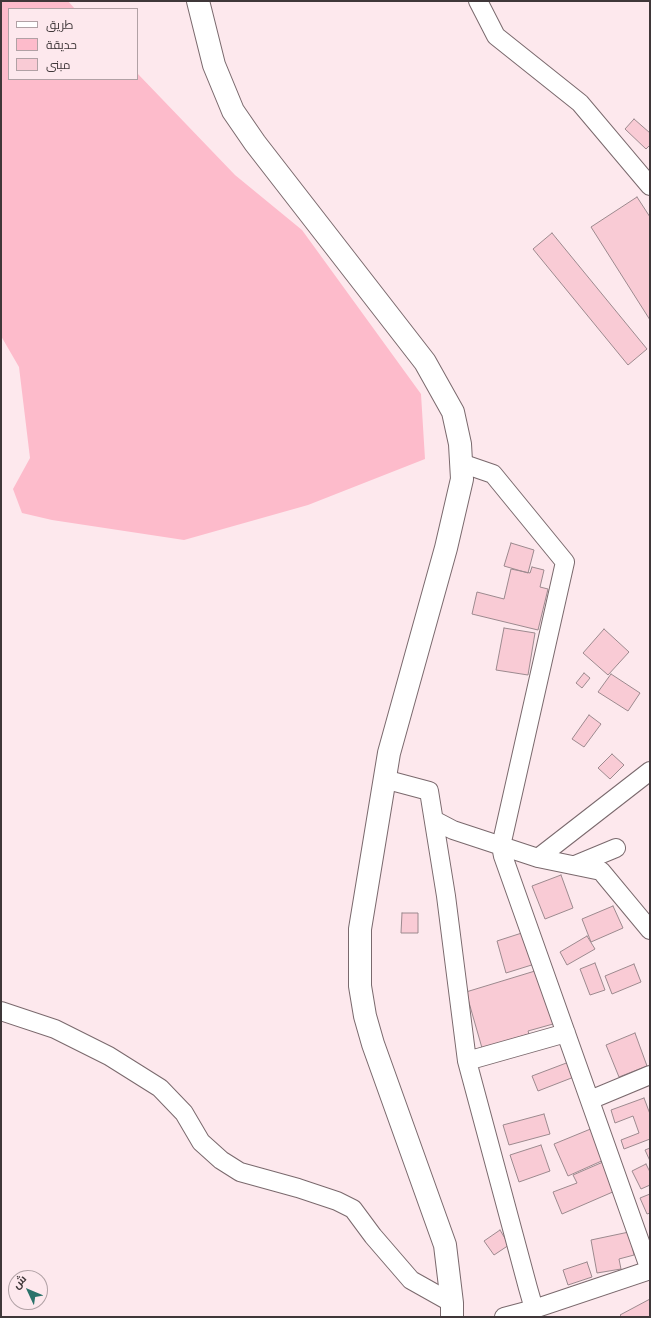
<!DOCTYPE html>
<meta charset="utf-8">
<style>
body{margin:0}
#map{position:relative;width:651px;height:1318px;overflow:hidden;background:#fde8ed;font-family:"Sofia Sans Condensed",Cairo,sans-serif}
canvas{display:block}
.frame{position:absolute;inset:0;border:2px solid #3f3739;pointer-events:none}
.legend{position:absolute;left:8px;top:8px;width:130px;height:72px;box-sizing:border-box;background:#fde8ed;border:1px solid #b1a1a5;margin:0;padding:5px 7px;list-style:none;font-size:12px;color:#3f3739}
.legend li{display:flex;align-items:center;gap:8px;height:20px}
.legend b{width:20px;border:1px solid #b1a1a5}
.north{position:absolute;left:8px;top:1270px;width:40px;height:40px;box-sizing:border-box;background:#fde8ed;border:1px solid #b1a1a5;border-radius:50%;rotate:314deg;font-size:11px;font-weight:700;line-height:16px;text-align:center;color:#3f3739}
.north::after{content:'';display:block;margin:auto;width:14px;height:18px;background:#2a726a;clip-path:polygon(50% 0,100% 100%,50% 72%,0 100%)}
</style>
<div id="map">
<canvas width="651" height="1318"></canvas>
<div class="frame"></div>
<ul class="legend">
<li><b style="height:5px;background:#fff"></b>طريق</li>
<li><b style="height:11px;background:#fdbbcb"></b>حديقة</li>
<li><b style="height:11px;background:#f9cbd5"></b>مبنى</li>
</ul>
<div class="north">ش</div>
</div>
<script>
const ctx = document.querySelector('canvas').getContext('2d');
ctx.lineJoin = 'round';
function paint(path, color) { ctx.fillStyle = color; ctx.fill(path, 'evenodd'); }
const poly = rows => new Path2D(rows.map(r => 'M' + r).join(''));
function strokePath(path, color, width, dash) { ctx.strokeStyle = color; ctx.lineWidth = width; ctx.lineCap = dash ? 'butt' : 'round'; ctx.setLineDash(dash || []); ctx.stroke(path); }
const green = poly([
 [1,1,68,1,75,9,9,9,9,79,137,79,137,73,235,175,302,230,421,394,425,459,308,505,184,540,52,520,22,513,13,489,30,458,19,367,1,336]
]);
const building = poly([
 [634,119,650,133,650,145,646,149,625,129,634,119],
 [637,197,650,217,650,320,591,227,637,197],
 [552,233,647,349,628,365,533,249,552,233],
 [511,543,534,550,528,573,504,566,511,543],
 [532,567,544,570,540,587,548,589,538,630,472,614,477,592,504,599,511,569,530,573,532,567],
 [504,628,535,633,528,675,496,670,504,628],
 [604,629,629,652,608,675,583,653,604,629],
 [584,673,590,678,582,688,576,683,584,673],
 [611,674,640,693,628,711,598,692,611,674],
 [589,715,601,724,584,747,572,739,589,715],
 [612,754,624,765,610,779,598,768,612,754],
 [561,875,573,908,545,919,532,886,561,875],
 [613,906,623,928,591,942,582,919,613,906],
 [402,913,418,913,418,933,401,933,402,913],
 [528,931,538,963,506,973,497,941,528,931],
 [587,936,595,949,567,965,560,952,587,936],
 [595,963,605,990,590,995,580,969,595,963],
 [634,964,641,982,612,994,605,976,634,964],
 [535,971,539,984,541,983,553,1024,528,1031,529,1034,482,1048,466,992,535,971],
 [635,1033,647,1066,619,1077,606,1045,635,1033],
 [569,1062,574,1077,538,1091,532,1076,569,1062],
 [644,1098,650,1114,650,1139,624,1149,621,1140,639,1133,633,1116,615,1123,611,1110,644,1098],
 [544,1114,550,1134,509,1145,503,1125,544,1114],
 [593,1128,606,1159,568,1176,554,1144,593,1128],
 [541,1145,550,1171,519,1182,510,1155,541,1145],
 [650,1148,650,1161,645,1150,650,1148],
 [603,1162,615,1191,562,1214,553,1192,577,1183,573,1175,603,1162],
 [646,1164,650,1172,650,1185,641,1189,632,1171,646,1164],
 [650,1194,650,1213,647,1214,640,1198,650,1194],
 [500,1230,509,1245,494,1255,484,1241,500,1230],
 [629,1232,634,1255,619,1259,621,1269,597,1273,591,1240,629,1232],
 [587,1262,592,1277,568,1285,563,1270,587,1262],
 [650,1299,650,1317,622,1317,620,1315,650,1299]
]);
const street = poly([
 [478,1,496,36,580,103,650,186],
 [461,463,493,474,565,562,501,846,503,856,650,1270],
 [384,779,429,791,446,896,467,1061,528,1288,534,1309],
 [434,820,453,830,538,858,601,871,650,930],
 [538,858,650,771],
 [575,865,616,848],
 [1,1011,55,1029,109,1056,160,1088,184,1113,201,1142,221,1160,240,1172,298,1188,337,1201,353,1209,373,1236,411,1280,452,1303],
 [467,1061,566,1033],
 [590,1100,650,1075],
 [504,1317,534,1309,650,1270]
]);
const secondary = poly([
 [198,1,214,65,233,111,255,143,425,362,453,412,460,444,462,479,446,548,389,753,360,929,360,986,365,1016,373,1044,445,1245,452,1303,452,1317]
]);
paint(green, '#fdbbcb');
paint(building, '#f9cbd5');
strokePath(building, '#9c898e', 1);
strokePath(street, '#7a696d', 20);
strokePath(secondary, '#7a696d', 24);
strokePath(street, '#fff', 18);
strokePath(secondary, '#fff', 22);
</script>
